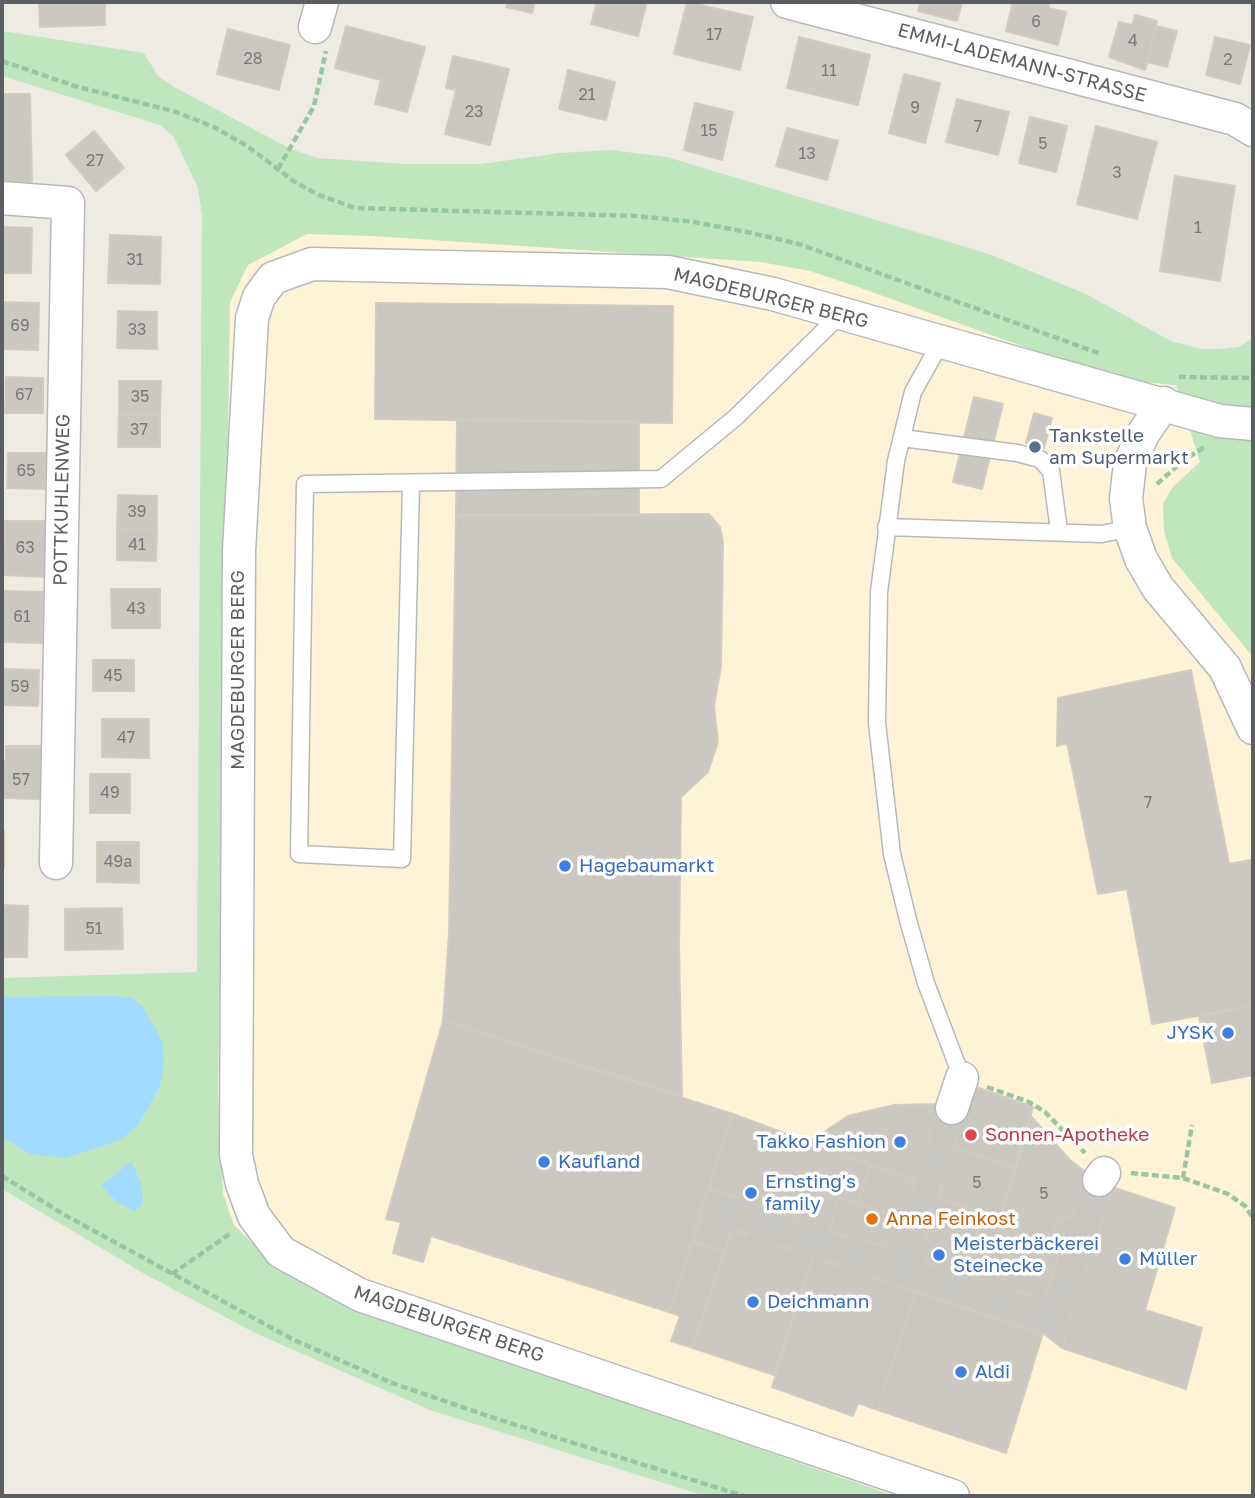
<!DOCTYPE html>
<meta charset="utf-8">
<style>
body{margin:0}
#map{position:relative;width:1255px;height:1498px;overflow:hidden;background:#eeebe2;font-family:"Golos Text",sans-serif}
canvas{display:block}
.frame{position:absolute;inset:0;border:4px solid #5b5f63;pointer-events:none}
</style>
<div id="map">
<canvas width="1255" height="1498"></canvas>
<div class="frame"></div>
</div>
<script>
const ctx = document.querySelector('canvas').getContext('2d');
ctx.lineJoin = 'round';
function paint(path, color) { ctx.fillStyle = color; ctx.fill(path, 'evenodd'); }
const poly = rows => new Path2D(rows.map(r => 'M' + r).join(''));
function strokePath(path, color, width, dash) { ctx.strokeStyle = color; ctx.lineWidth = width; ctx.lineCap = dash ? 'butt' : 'round'; ctx.setLineDash(dash || []); ctx.stroke(path); }
function write(font, color, halo, rows, align = 'center') {
  ctx.font = font + ' "Golos Text",sans-serif'; ctx.lineWidth = 7; ctx.setLineDash([]); ctx.textBaseline = 'middle'; ctx.strokeStyle = halo; ctx.fillStyle = color; for (const [text, x, y, turn = 0] of rows) {
    ctx.save(); ctx.translate(x, y); ctx.rotate((+turn || 0) * Math.PI / 180); ctx.textAlign = isNaN(turn) ? turn : align; if (halo) ctx.strokeText(text, 0, 0); ctx.fillText(text, 0, 0); ctx.restore();
  }
}
const commercial = poly([
 [307,234,374,236,761,262,810,271,858,287,1086,369,1131,381,1176,385,1200,462,1172,488,1196,587,1253,657,1253,1496,895,1496,357,1310,264,1254,234,1225,223,1194,218,1094,230,302,248,265]
]);
const green = poly([
 [2,31,144,53,158,76,176,88,291,149,317,158,405,164,481,164,560,153,610,150,667,157,989,254,1086,294,1171,341,1201,349,1221,349,1239,347,1253,338,1253,657,1172,558,1164,531,1163,504,1172,488,1200,462,1176,385,1131,381,1086,369,858,287,810,271,761,262,374,236,307,234,248,265,230,302,218,1094,223,1194,234,1225,264,1254,357,1310,895,1496,705,1496,430,1410,255,1333,143,1273,2,1189,2,1137,30,1154,138,1125,159,1089,132,998,2,997,2,978,197,972,202,215,198,188,174,137,160,125,2,76],
 [124,1167,116,1201,101,1186]
]);
const water = poly([
 [117,996,132,998,142,1006,162,1040,164,1065,159,1089,138,1125,120,1140,65,1158,30,1154,2,1137,2,997],
 [131,1161,141,1183,143,1200,142,1206,134,1211,116,1201,101,1186]
]);
const building = poly([
 [39,2,105,2,105,25,40,27,39,2],
 [508,2,535,2,532,13,506,7,508,2],
 [597,2,647,2,638,36,591,24,597,2],
 [687,2,753,17,740,70,674,54,687,2],
 [921,2,962,2,957,21,918,11,921,2],
 [1013,2,1049,2,1048,8,1066,12,1058,45,1006,31,1013,2],
 [1135,15,1157,21,1145,70,1109,57,1119,22,1132,25,1135,15],
 [346,26,425,47,407,112,375,104,381,80,335,68,346,26],
 [1156,26,1177,31,1167,67,1147,62,1156,26],
 [228,29,290,45,279,90,217,74,228,29],
 [799,37,870,55,858,105,787,88,799,37],
 [1215,37,1250,45,1240,84,1206,75,1215,37],
 [453,56,509,69,490,145,445,134,456,90,446,88,453,56],
 [568,70,615,82,606,120,559,109,568,70],
 [904,74,940,83,925,143,889,133,904,74],
 [2,94,30,94,32,182,2,182,2,94],
 [957,99,1009,112,998,155,946,142,957,99],
 [695,103,733,112,722,160,684,150,695,103],
 [1030,117,1067,126,1056,172,1019,163,1030,117],
 [1096,126,1157,142,1137,219,1077,204,1096,126],
 [787,128,838,141,827,180,776,166,787,128],
 [94,131,124,168,96,191,66,155,94,131],
 [1175,176,1235,186,1220,281,1160,271,1175,176],
 [2,227,32,228,31,273,2,273,2,227],
 [110,235,161,237,160,284,108,283,110,235],
 [2,302,39,303,38,350,2,349,2,302],
 [376,303,673,306,672,423,375,419,376,303],
 [118,311,157,312,157,349,117,348,118,311],
 [6,377,43,378,43,413,5,413,6,377],
 [119,381,161,381,160,414,119,414,119,381],
 [974,397,1003,404,982,489,953,482,974,397],
 [1034,413,1052,418,1044,448,1026,443,1034,413],
 [119,414,160,414,160,447,118,447,119,414],
 [457,420,639,421,639,516,456,515,457,420],
 [8,453,45,453,45,489,7,488,8,453],
 [118,495,157,496,157,530,117,529,118,495],
 [709,514,720,527,723,542,721,666,714,706,718,742,708,772,681,797,679,946,682,1096,443,1021,449,934,456,515,709,514],
 [5,521,47,521,46,577,2,575,5,521],
 [117,529,157,530,156,561,117,560,117,529],
 [111,589,160,589,160,628,112,628,111,589],
 [2,591,44,592,42,643,2,642,2,591],
 [93,660,134,660,134,691,93,691,93,660],
 [2,669,39,670,38,706,2,705,2,669],
 [1191,670,1229,864,1251,860,1253,871,1253,1006,1152,1024,1127,889,1098,894,1067,743,1057,746,1058,698,1191,670],
 [102,719,149,719,149,758,102,757,102,719],
 [6,746,42,746,41,799,2,798,2,761,6,761,6,746],
 [90,774,130,774,130,813,90,813,90,774],
 [2,831,4,831,4,867,2,867,2,831],
 [97,842,139,842,139,883,97,882,97,842],
 [2,905,28,906,27,957,2,957,2,905],
 [122,908,123,949,65,950,65,909,122,908],
 [1253,1006,1253,1075,1212,1083,1199,1016,1253,1006],
 [443,1021,733,1114,669,1312,431,1236,423,1262,393,1253,401,1222,386,1219,443,1021],
 [973,1086,1033,1107,1016,1169,954,1147,973,1086],
 [940,1104,914,1181,809,1142,848,1116,894,1105,940,1104],
 [940,1104,965,1113,922,1250,928,1263,1045,1299,1062,1242,1051,1222,1072,1215,1087,1173,1112,1187,1062,1348,1043,1333,699,1218,709,1188,829,1231,883,1246,895,1241,940,1104],
 [733,1114,871,1165,858,1204,803,1186,793,1218,709,1188,733,1114],
 [1030,1115,1070,1160,1087,1173,1072,1215,1051,1222,1062,1242,1054,1271,1010,1257,1020,1225,1000,1218,1030,1115],
 [954,1147,1016,1169,1000,1218,938,1197,954,1147],
 [871,1165,914,1181,902,1218,858,1204,871,1165],
 [803,1186,839,1198,829,1231,793,1218,803,1186],
 [1112,1187,1175,1208,1145,1310,1202,1328,1186,1389,1062,1348,1112,1187],
 [938,1197,984,1213,974,1241,929,1227,938,1197],
 [839,1198,902,1218,895,1241,883,1246,829,1231,839,1198],
 [984,1213,1020,1225,1001,1285,963,1273,984,1213],
 [699,1218,732,1230,724,1252,692,1241,699,1218],
 [929,1227,974,1241,963,1273,928,1263,922,1250,929,1227],
 [732,1230,813,1257,774,1375,693,1348,732,1230],
 [692,1241,724,1252,693,1348,671,1341,680,1316,669,1312,692,1241],
 [813,1257,916,1292,878,1410,858,1403,853,1416,772,1387,813,1257],
 [1010,1257,1054,1271,1045,1299,1001,1285,1010,1257],
 [916,1292,1043,1333,1006,1453,878,1410,916,1292]
]);
const streetTunnel = poly([
 [707,1208,1057,1319,1099,1180],
 [901,1270,952,1108]
]);
const path = poly([
 [2,61,75,86,176,112,214,127,247,146,295,182,319,195,355,208,637,216,694,222,747,232,799,244,1101,354],
 [278,169,314,106,326,51],
 [1179,377,1253,378],
 [1157,484,1185,459,1205,447],
 [987,1087,1029,1102,1045,1112,1085,1153],
 [1131,1173,1183,1178,1228,1194,1245,1206,1253,1218],
 [2,1176,63,1214,294,1340,392,1383,500,1420,744,1496],
 [1183,1178,1192,1125],
 [172,1274,231,1233]
]);
const lane = poly([
 [942,340,913,392,896,461,879,592,877,723,892,854,908,920,926,983,962,1078],
 [902,438,1017,453,1040,459,1051,471,1059,531],
 [411,485,402,859,299,854,305,484,661,479,736,417,840,315],
 [886,527,1102,534,1130,528]
]);
const street = poly([
 [787,2,1235,119,1253,130],
 [315,27,322,2],
 [2,198,68,203,56,863],
 [1164,403,1143,434,1130,463,1126,499,1130,528,1141,559,1158,588,1225,668,1253,728],
 [952,1108,962,1078],
 [1099,1180,1104,1173],
 [953,1496,360,1295,281,1252,254,1216,242,1184,236,1155,239,551,252,318,259,297,273,278,312,264,668,272,773,294,1220,421,1253,424]
]);
const markers = [
 [1035,447,7,"#5c6f8a"],
 [565,866,7,"#3f7fe0"],
 [1228,1033,7,"#3f7fe0"],
 [971,1135,7,"#e0444e"],
 [900,1142,7,"#3f7fe0"],
 [544,1162,7,"#3f7fe0"],
 [751,1193,7,"#3f7fe0"],
 [872,1219,7,"#e8710a"],
 [939,1255,7,"#3f7fe0"],
 [1125,1259,7,"#3f7fe0"],
 [753,1302,7,"#3f7fe0"],
 [961,1372,7,"#3f7fe0"]
];
const numberNames = [
 ["6",1036,22],
 ["17",714,35],
 ["4",1133,41],
 ["28",253,59],
 ["2",1228,60],
 ["11",829,71],
 ["21",587,95],
 ["9",915,108],
 ["23",474,112],
 ["7",978,127],
 ["15",709,131],
 ["5",1043,144],
 ["13",807,154],
 ["27",95,161],
 ["3",1117,173],
 ["1",1198,228],
 ["31",135,260],
 ["69",20,326],
 ["33",137,330],
 ["67",24,395],
 ["35",140,397],
 ["37",139,430],
 ["65",26,471],
 ["39",137,512],
 ["41",137,545],
 ["63",25,548],
 ["43",136,609],
 ["61",22,617],
 ["45",113,676],
 ["59",20,687],
 ["47",126,738],
 ["57",21,780],
 ["49",110,793],
 ["7",1148,803],
 ["49a",118,862],
 ["51",94,929],
 ["5",977,1183],
 ["5",1044,1194]
];
const streetNames = [
 ["EMMI-LADEMANN-STRASSE",1022,63,15],
 ["MAGDEBURGER BERG",771,298,14],
 ["POTTKUHLENWEG",62,500,-89],
 ["MAGDEBURGER BERG",238,670,-90],
 ["MAGDEBURGER BERG",449,1324,19]
];
const serviceNames = [
 ["Tankstelle",1049,436],
 ["am Supermarkt",1049,458]
];
const shopNames = [
 ["Hagebaumarkt",579,866],
 ["JYSK",1214,1033,"right"],
 ["Takko Fashion",886,1142,"right"],
 ["Kaufland",558,1162],
 ["Ernsting's",765,1182],
 ["family",765,1204],
 ["Meisterbäckerei",953,1244],
 ["Steinecke",953,1266],
 ["Müller",1139,1259],
 ["Deichmann",767,1302],
 ["Aldi",975,1372]
];
const healthNames = [
 ["Sonnen-Apotheke",985,1135]
];
const foodNames = [
 ["Anna Feinkost",886,1219]
];
paint(commercial, '#fef3d7');
paint(green, '#c0e6be');
paint(water, '#a1dbff');
paint(building, '#cbc7c1');
strokePath(building, '#d2ccc0', 2);
strokePath(streetTunnel, '#c9c8c2', 32, [32, 16]);
strokePath(lane, '#b5b9bd', 19);
strokePath(street, '#b5b9bd', 35);
strokePath(path, '#97c7a2', 4.5, [7, 3.5]);
strokePath(lane, '#fff', 16);
strokePath(street, '#fff', 32);
for (const [x, y, r, color] of markers) { const dot = new Path2D(); dot.arc(x, y, r, 0, 2 * Math.PI); ctx.fillStyle = color; ctx.fill(dot); strokePath(dot, '#fff', 2.5); }
write('16px', '#77797a', null, numberNames);
write('19px', '#5b5f63', '#fff', streetNames);
write('19px', '#4e5e75', '#fff', serviceNames, 'left');
write('19px', '#366cbe', '#fff', shopNames, 'left');
write('19px', '#be3a42', '#fff', healthNames, 'left');
write('19px', '#c56008', '#fff', foodNames, 'left');
</script>
